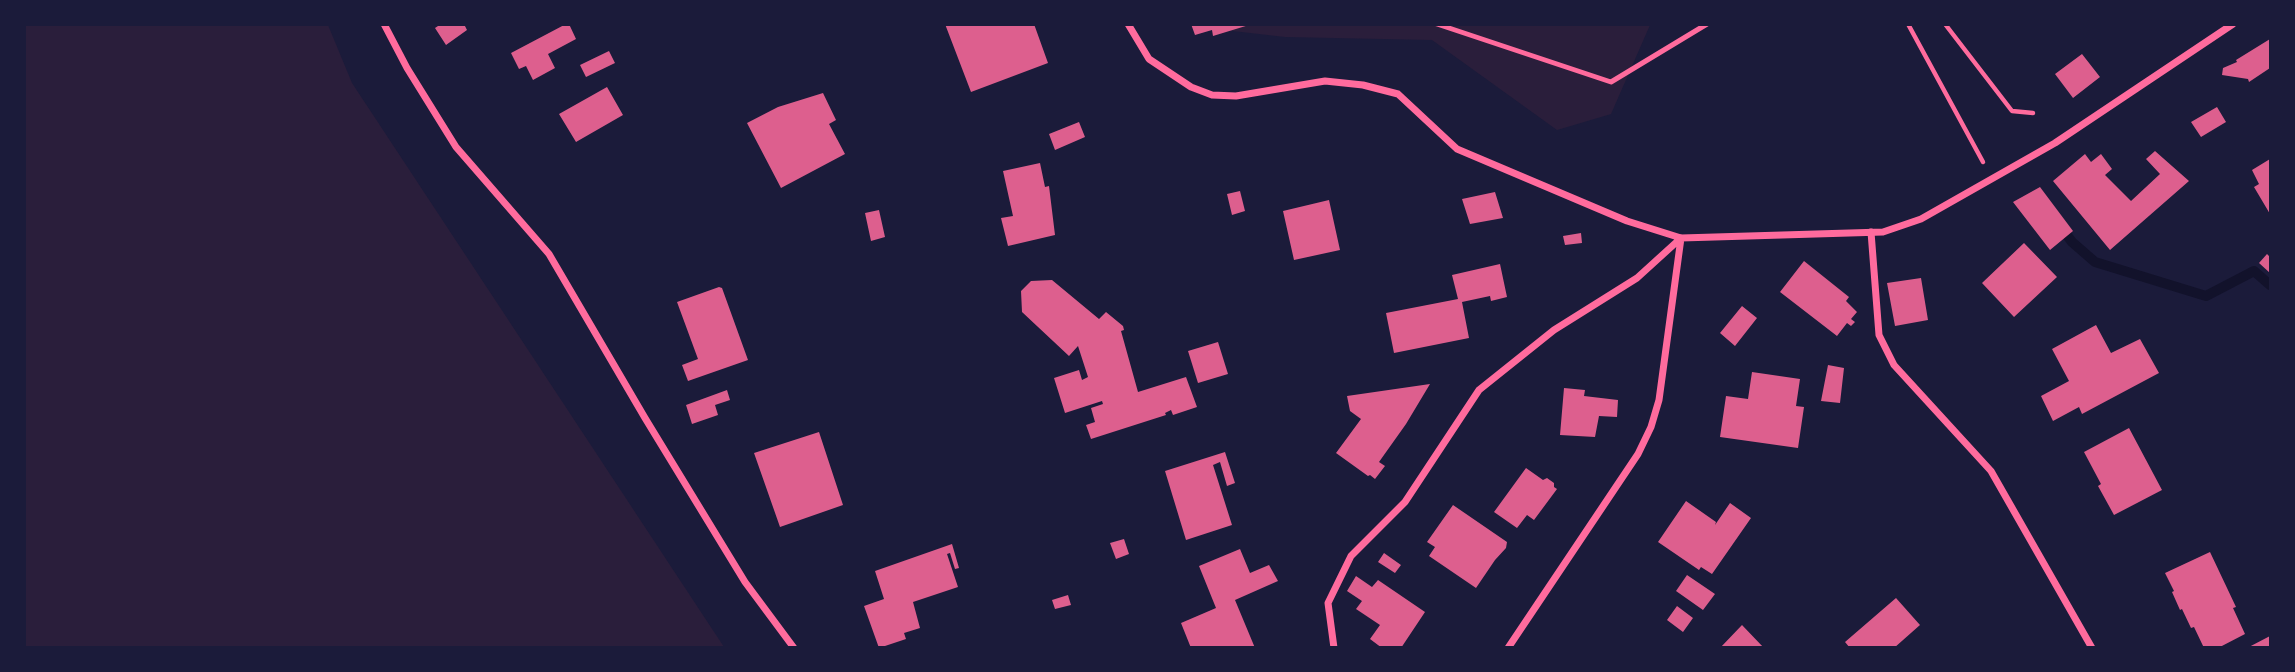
<!DOCTYPE html>
<style>
body{margin:0}
#map{position:relative;width:2295px;height:672px;overflow:hidden;background:#1b1b3a;font-family:Arial,sans-serif}
canvas{display:block}
.frame{position:absolute;inset:0;border:26px solid #1b1b3a;pointer-events:none}
</style>
<div id="map">
<canvas width="2295" height="672"></canvas>
<div class="frame"></div>
</div>
<script>
const ctx = document.querySelector('canvas').getContext('2d');
ctx.lineJoin = 'round';
function paint(path, color) { ctx.fillStyle = color; ctx.fill(path, 'evenodd'); }
const poly = rows => new Path2D(rows.map(r => 'M' + r).join(''));
function strokePath(path, color, width, dash) { ctx.strokeStyle = color; ctx.lineWidth = width; ctx.lineCap = dash ? 'butt' : 'round'; ctx.setLineDash(dash || []); ctx.stroke(path); }
const green = poly([
 [24,25,328,25,352,83,724,647,25,647],
 [1204,25,1650,25,1611,114,1557,130,1432,40,1285,37,1207,28]
]);
const stream = poly([
 [2066,234,2072,242,2095,262,2206,296,2254,271,2270,285]
]);
const building = poly([
 [441,24,464,24,467,30,446,45,435,28],
 [566,24,569,24,576,39,548,54,555,68,533,80,526,66,519,69,511,53],
 [945,24,1034,24,1048,63,971,92],
 [1191,24,1248,24,1249,25,1213,36,1212,30,1195,35],
 [2270,39,2270,68,2249,82,2248,79,2222,75,2223,68,2237,62,2236,60],
 [609,51,615,63,586,77,580,65],
 [2082,54,2100,77,2073,98,2055,74],
 [607,87,623,115,576,142,559,114],
 [823,93,836,120,829,124,845,154,781,188,747,123,778,107],
 [2217,107,2226,122,2201,137,2191,122],
 [1079,122,1085,137,1055,150,1049,134],
 [2155,151,2189,181,2110,250,2053,181,2085,154,2091,162,2101,154,2112,169,2105,175,2131,201,2160,174,2146,159],
 [2270,159,2270,214,2254,187,2259,184,2252,170],
 [1040,163,1045,187,1049,186,1055,235,1008,246,1001,218,1013,216,1003,171],
 [2040,187,2073,231,2050,250,2013,202],
 [1240,191,1245,211,1232,215,1227,194],
 [1495,192,1503,218,1470,224,1462,199],
 [1329,200,1340,250,1294,260,1283,211],
 [879,210,885,237,871,241,865,213],
 [1581,233,1582,243,1565,245,1563,236],
 [2024,243,2057,277,2014,317,1982,283],
 [2267,254,2270,257,2270,273,2259,263],
 [1804,261,1849,297,1846,301,1857,312,1851,319,1855,322,1851,326,1847,323,1837,336,1780,292],
 [1500,264,1507,297,1491,301,1490,296,1462,302,1469,338,1394,353,1386,313,1458,299,1452,275],
 [1921,278,1928,320,1895,326,1887,283],
 [1052,280,1099,319,1106,312,1123,326,1124,330,1121,331,1138,392,1186,377,1197,407,1173,415,1171,410,1165,413,1166,415,1091,439,1086,425,1095,422,1091,408,1103,404,1102,401,1065,413,1054,378,1079,370,1082,380,1088,377,1078,346,1069,356,1022,312,1021,291,1031,281],
 [719,287,722,288,748,360,688,381,682,365,698,359,677,302],
 [1742,306,1757,318,1735,346,1720,333],
 [2096,325,2111,353,2140,339,2159,373,2082,414,2079,407,2053,421,2041,396,2069,381,2052,349],
 [1218,342,1228,374,1198,383,1188,351],
 [1828,365,1844,368,1840,403,1821,401],
 [1752,372,1800,379,1796,406,1804,407,1798,448,1720,437,1726,396,1748,399],
 [1430,384,1406,424,1379,462,1385,466,1375,479,1370,475,1368,476,1336,453,1361,419,1350,411,1347,396],
 [1564,388,1585,390,1584,396,1618,400,1617,417,1599,416,1595,437,1560,435],
 [727,390,730,400,715,405,718,415,692,424,686,405],
 [2129,428,2162,490,2114,515,2098,486,2101,484,2084,452],
 [819,432,843,505,780,527,754,453],
 [1225,452,1235,483,1227,486,1220,462,1213,465,1232,525,1186,540,1165,471],
 [1526,468,1543,480,1547,478,1554,483,1554,487,1557,489,1534,520,1527,515,1517,528,1494,512],
 [1686,501,1716,522,1715,525,1730,503,1751,518,1712,574,1701,567,1699,570,1658,542],
 [1453,505,1507,542,1506,548,1495,560,1476,588,1429,556,1435,547,1427,542],
 [1124,539,1129,554,1116,559,1110,543],
 [952,544,959,568,955,569,950,553,947,554,958,587,913,602,920,628,904,633,906,639,879,648,864,606,884,599,875,571],
 [1240,549,1250,573,1269,565,1278,581,1235,600,1255,648,1191,648,1181,623,1216,608,1199,566],
 [2210,552,2236,607,2233,608,2245,634,2218,648,2204,648,2194,627,2191,628,2182,609,2180,610,2172,592,2174,591,2165,573],
 [1384,553,1401,565,1395,573,1378,562],
 [1687,575,1715,594,1703,610,1676,591],
 [1356,576,1372,587,1378,580,1425,612,1401,648,1382,648,1370,639,1380,625,1356,609,1362,601,1347,591],
 [1068,595,1071,605,1055,609,1052,600],
 [1896,598,1920,625,1894,648,1850,648,1845,642],
 [1677,606,1693,618,1683,632,1667,620],
 [1742,625,1764,648,1720,648],
 [2270,636,2270,648,2247,648]
]);
const path = poly([
 [1908,24,1983,162],
 [1945,24,2012,111,2033,113]
]);
const service = poly([
 [1437,24,1611,82,1707,24]
]);
const minor = poly([
 [384,24,407,68,456,147,549,254,645,418,745,582,794,648],
 [1128,24,1149,59,1191,87,1212,95,1236,96,1325,81,1363,85,1398,94,1457,149,1627,221,1681,238,1883,232,1921,219,2055,143,2233,24],
 [1871,232,1879,335,1894,365,1991,471,2092,648],
 [1334,648,1328,603,1351,556,1405,502,1479,390,1554,330,1637,278,1681,238],
 [1508,648,1638,454,1651,427,1659,400,1681,238]
]);
paint(green, '#2a1e3b');
strokePath(stream, '#12122b', 10);
paint(building, '#dd5f8e');
strokePath(path, '#ff6b9d', 4.5);
strokePath(service, '#ff6b9d', 5);
strokePath(minor, '#ff6b9d', 7);
</script>
